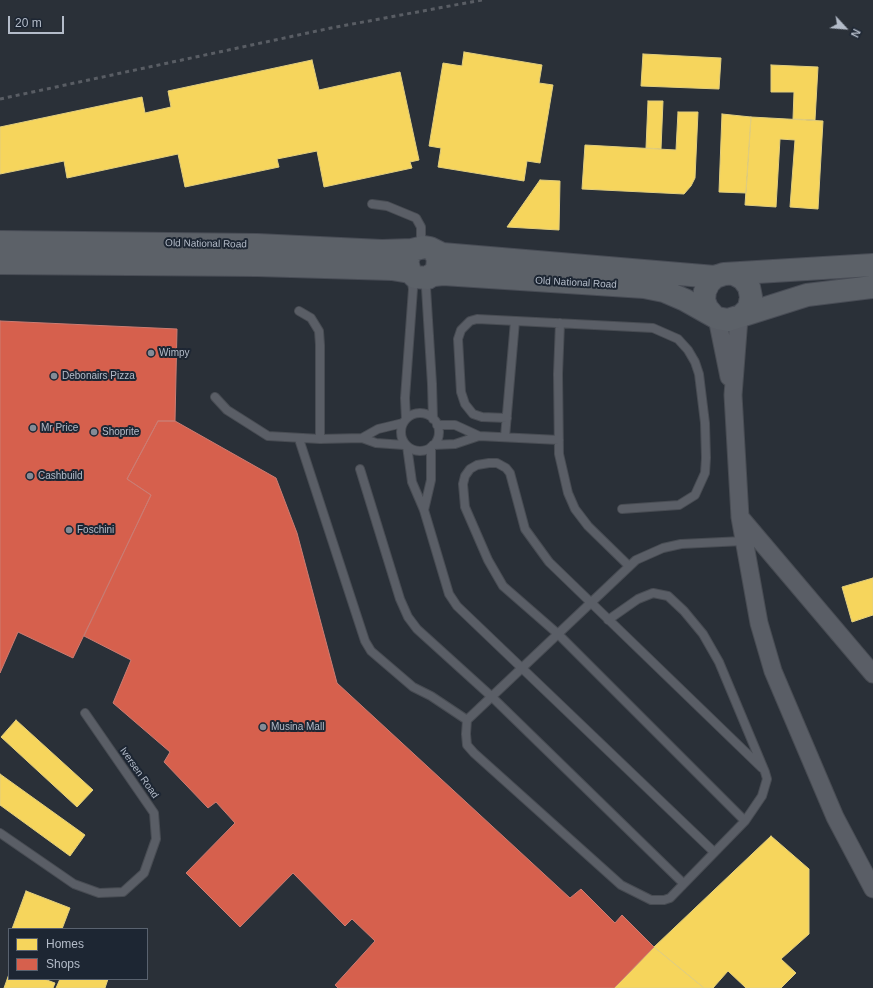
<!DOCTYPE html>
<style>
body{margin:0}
#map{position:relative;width:873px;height:988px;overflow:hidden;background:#2a3038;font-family:Helvetica,sans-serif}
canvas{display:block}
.legend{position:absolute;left:8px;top:928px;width:140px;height:52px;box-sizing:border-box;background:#1d2633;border:1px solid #59626f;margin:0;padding:5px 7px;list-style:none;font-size:12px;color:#b4bcc9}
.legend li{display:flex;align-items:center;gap:8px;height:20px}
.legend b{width:20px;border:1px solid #59626f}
.north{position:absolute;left:825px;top:8px;width:40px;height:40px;-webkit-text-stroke:3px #1d2633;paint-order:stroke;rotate:116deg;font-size:11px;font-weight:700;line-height:16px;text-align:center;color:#b4bcc9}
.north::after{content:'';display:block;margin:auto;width:14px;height:18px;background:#b4bcc9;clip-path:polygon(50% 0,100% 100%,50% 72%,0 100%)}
.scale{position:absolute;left:8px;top:16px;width:56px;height:18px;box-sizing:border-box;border:2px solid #b4bcc9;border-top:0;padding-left:5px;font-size:12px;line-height:14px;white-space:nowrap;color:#b4bcc9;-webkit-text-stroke:3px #1d2633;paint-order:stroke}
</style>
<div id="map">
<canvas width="873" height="988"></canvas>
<ul class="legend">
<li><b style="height:11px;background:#f6d55c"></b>Homes</li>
<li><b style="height:11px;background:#d6604d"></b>Shops</li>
</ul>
<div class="north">N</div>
<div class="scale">20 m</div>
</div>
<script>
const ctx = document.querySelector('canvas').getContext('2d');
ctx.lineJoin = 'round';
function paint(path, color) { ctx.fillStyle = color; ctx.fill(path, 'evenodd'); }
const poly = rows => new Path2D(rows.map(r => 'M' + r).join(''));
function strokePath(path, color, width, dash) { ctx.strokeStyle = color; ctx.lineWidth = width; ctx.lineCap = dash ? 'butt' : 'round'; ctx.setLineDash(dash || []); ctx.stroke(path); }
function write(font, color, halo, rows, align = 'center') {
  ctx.font = font + ' Helvetica,sans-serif'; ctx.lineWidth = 4; ctx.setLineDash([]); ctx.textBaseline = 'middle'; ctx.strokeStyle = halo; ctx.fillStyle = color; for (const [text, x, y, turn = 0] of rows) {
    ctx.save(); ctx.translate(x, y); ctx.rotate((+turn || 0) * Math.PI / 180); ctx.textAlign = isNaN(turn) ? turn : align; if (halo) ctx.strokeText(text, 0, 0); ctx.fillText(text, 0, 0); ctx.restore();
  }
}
const homes = poly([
 [464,52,542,65,539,83,553,85,540,163,527,161,524,181,438,167,441,148,429,146,443,63,462,66,464,52],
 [643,54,721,58,719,89,641,86,643,54],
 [312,60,319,90,400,72,419,160,410,162,412,168,324,187,317,151,277,159,279,167,185,187,178,154,67,178,64,161,0,174,0,127,142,97,145,113,171,107,168,91,312,60],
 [771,65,818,67,815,120,793,119,794,92,771,92,771,65],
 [648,101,663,101,661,149,646,148,648,101],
 [678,112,698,112,695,178,691,186,684,194,582,189,585,145,676,150,678,112],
 [722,114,751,117,746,193,719,192,722,114],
 [751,117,823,121,818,209,790,207,795,140,780,139,776,207,745,205,751,117],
 [540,180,560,181,559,230,507,227,540,180],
 [873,578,873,615,852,622,842,587,873,578],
 [16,720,93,790,77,807,1,737,16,720],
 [0,774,85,835,70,856,0,805,0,774],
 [771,836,809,869,809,934,781,959,796,973,781,988,746,988,728,971,713,988,704,988,654,947,771,836],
 [26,891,70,908,62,929,12,929,26,891],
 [654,947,704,988,614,988,654,947],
 [9,974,9,979,44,979,55,983,53,988,4,988,9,974],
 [60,979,108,979,105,988,56,988,60,979]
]);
const shops = poly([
 [0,321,177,329,175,421,158,421,127,479,151,495,73,658,18,632,0,673,0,321],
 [158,421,175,421,276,478,297,533,337,683,570,898,581,889,615,923,622,915,654,947,614,988,338,988,335,985,375,941,352,919,345,926,293,873,240,927,186,873,235,823,216,802,208,808,164,762,170,752,113,703,131,660,84,636,151,495,127,479,158,421]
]);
const service = poly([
 [372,204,387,206,416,218,421,227,421,247],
 [430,279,426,288,432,384,433,419],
 [299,311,311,318,319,331,320,345,320,439,362,438,376,443,404,445],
 [560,323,558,374,559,454,568,493,575,509,588,526,629,566],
 [215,397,227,410,268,436,320,439],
 '401 432a19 19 0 1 1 38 0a19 19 0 1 1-38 0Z',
 [507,418,482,417,473,414,465,404,461,392,458,339,461,330,470,321,477,319,653,328,678,339,688,350,695,362,699,374,705,423,706,458,705,473,695,495,679,505,622,509],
 [406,419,405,398,413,289,411,277],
 [437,425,455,425,479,436,559,440],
 [505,437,515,321],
 [362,438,378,429,403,423],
 [299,439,365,641,371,651,413,687,431,696,467,720,466,734,467,745,474,753,621,885,651,900,664,900,670,898,745,821,762,796,767,779,765,772,719,662,703,634,684,611,668,596,653,593,638,599,608,620],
 [433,445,455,444,479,436],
 [407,446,412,482,424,510,449,594,457,606,714,852],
 [360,469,400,599,408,617,417,629,492,697,683,883],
 [424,510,431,480,431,447],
 [467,720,636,560,663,548,681,544,743,541],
 [745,821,558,634,503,586,488,560,465,507,463,484,465,476,470,469,477,465,489,463,497,463,506,468,510,473,525,529,549,562,762,768],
 [0,833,74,884,99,893,123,892,144,873,156,839,154,813,85,713]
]);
const minor = poly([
 [717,318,729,377],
 [739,318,733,395,740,517,873,674],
 [740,517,759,623,773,671,835,817,873,889]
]);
const primary = poly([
 [0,242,257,245,382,251,412,250],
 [433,250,438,258,437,270,428,278,415,277,410,272,407,261,412,250,424,247,430,248,442,254,715,277],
 [0,263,257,265,392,269,410,272],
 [734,274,743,279,749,287,751,297,749,308,742,315],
 [434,275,443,274,644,287,664,291,685,300,717,318,728,320,807,295,873,287],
 [713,315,707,308,704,300,705,291,709,283,715,277,724,274,873,265]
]);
const rail = poly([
 [0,99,331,28,482,0]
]);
const markers = [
 [151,353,4,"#848b96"],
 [54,376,4,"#848b96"],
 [33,428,4,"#848b96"],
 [94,432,4,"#848b96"],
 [30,476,4,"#848b96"],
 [69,530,4,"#848b96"],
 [263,727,4,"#848b96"]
];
const streetNames = [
 ["Old National Road",206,244,1],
 ["Old National Road",576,283,3],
 ["Iversen Road",139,773,55]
];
const poiNames = [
 ["Wimpy",159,353],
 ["Debonairs Pizza",62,376],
 ["Mr Price",41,428],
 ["Shoprite",102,432],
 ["Cashbuild",38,476],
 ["Foschini",77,530],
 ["Musina Mall",271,727]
];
paint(homes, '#f6d55c');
strokePath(homes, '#e2ce7d', 1);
paint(shops, '#d6604d');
strokePath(shops, '#cc7c72', 1);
strokePath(service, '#484c53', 10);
strokePath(minor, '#484c53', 19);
strokePath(primary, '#484c55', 24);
strokePath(service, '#5a5e66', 8);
strokePath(minor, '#5a5e66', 17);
strokePath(primary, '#5c6168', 22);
strokePath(rail, '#595d64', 3, [4, 4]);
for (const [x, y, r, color] of markers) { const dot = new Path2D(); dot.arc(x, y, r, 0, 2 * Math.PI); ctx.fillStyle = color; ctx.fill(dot); strokePath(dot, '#1d2633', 1.5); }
write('10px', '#b4bcc9', '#1d2633', streetNames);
write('10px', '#b4bcc9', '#1d2633', poiNames, 'left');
</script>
